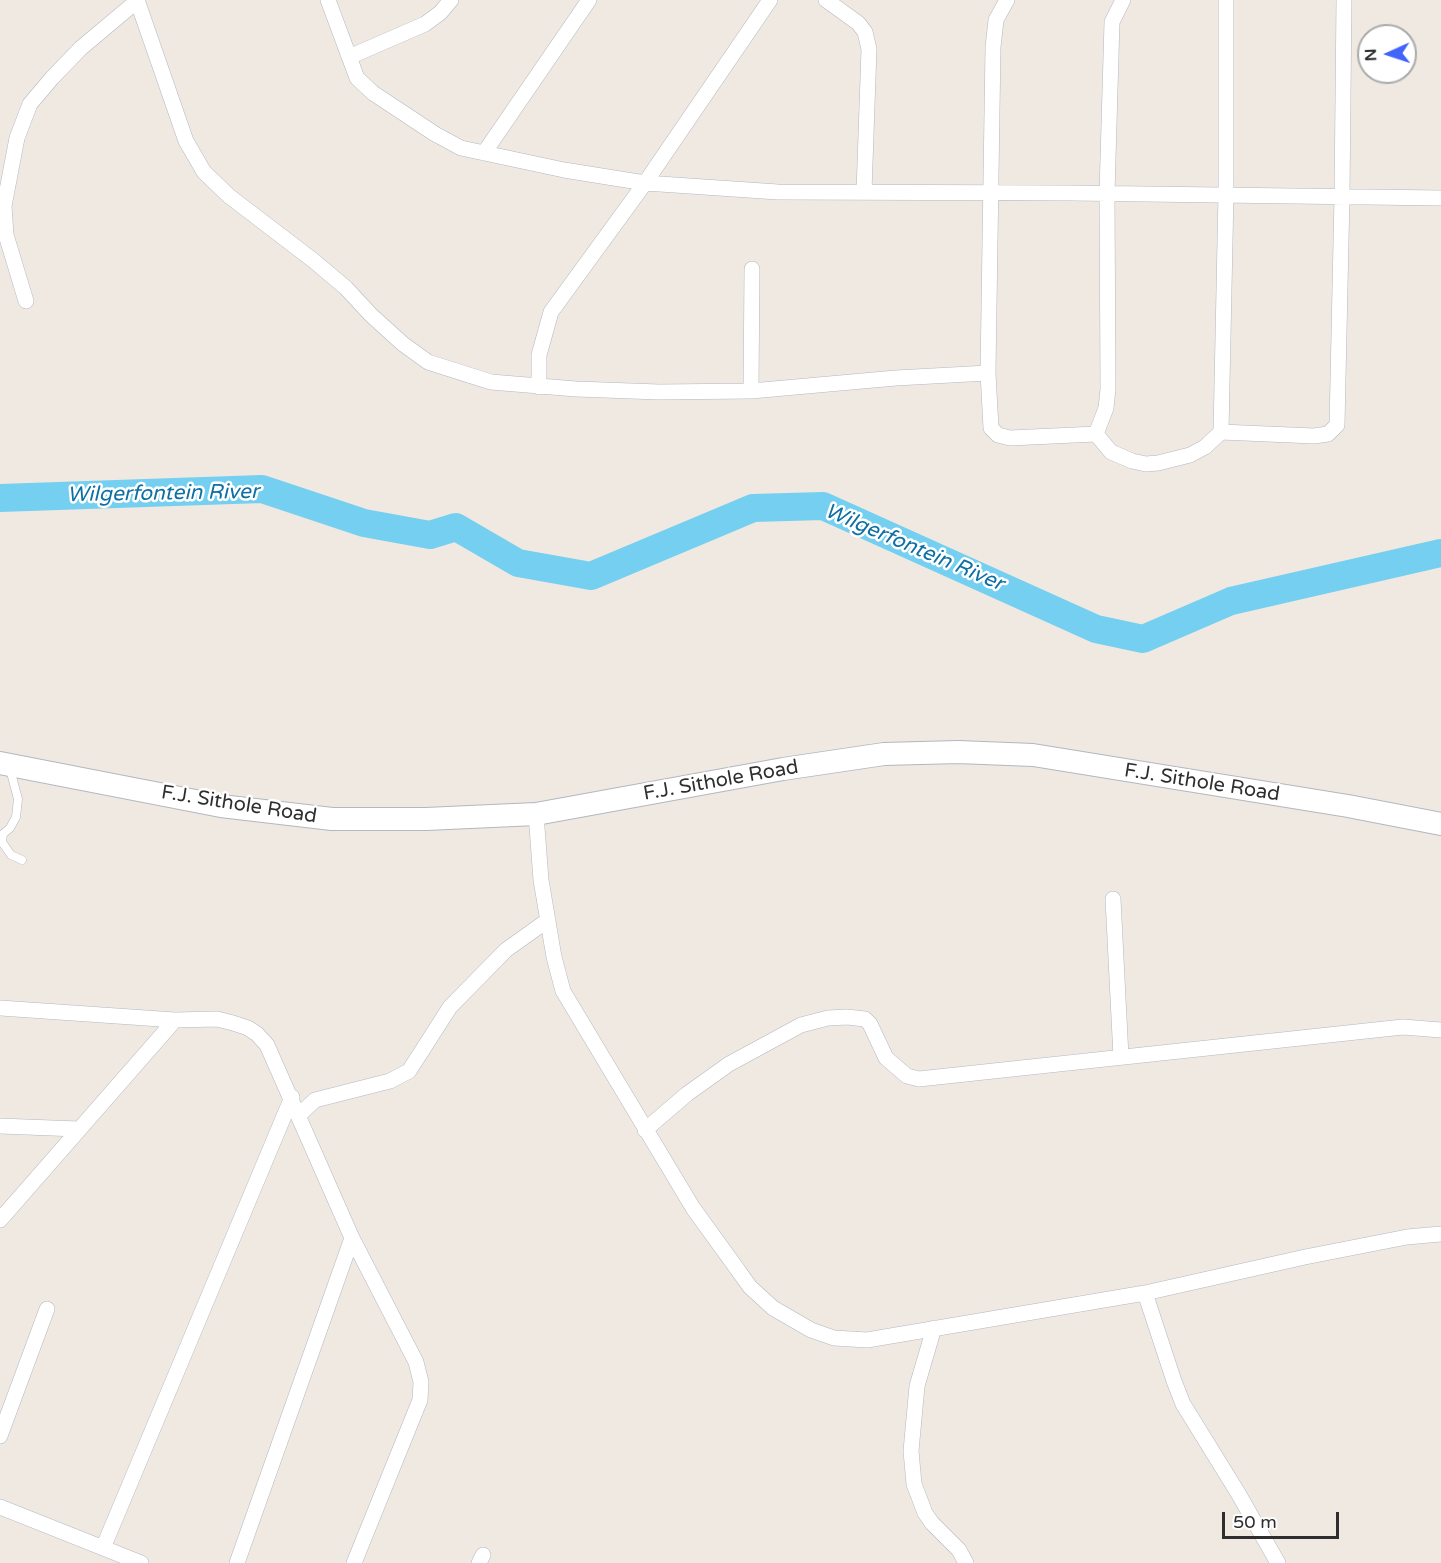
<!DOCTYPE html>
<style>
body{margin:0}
#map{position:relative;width:1441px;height:1563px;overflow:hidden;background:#efe9e1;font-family:"Varela Round",sans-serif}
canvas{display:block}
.north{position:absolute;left:1357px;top:24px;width:60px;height:60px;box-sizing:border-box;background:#fff;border:2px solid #ababab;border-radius:50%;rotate:267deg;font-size:16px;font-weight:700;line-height:24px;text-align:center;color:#2e2e2e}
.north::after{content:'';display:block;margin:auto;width:21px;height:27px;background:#4264fb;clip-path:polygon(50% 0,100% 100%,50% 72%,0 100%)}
.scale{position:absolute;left:1222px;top:1512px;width:117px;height:27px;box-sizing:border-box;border:3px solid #2e2e2e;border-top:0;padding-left:8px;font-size:18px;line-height:21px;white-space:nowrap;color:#2e2e2e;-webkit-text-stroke:4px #fff;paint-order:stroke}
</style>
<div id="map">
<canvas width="1441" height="1563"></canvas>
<div class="north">N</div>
<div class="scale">50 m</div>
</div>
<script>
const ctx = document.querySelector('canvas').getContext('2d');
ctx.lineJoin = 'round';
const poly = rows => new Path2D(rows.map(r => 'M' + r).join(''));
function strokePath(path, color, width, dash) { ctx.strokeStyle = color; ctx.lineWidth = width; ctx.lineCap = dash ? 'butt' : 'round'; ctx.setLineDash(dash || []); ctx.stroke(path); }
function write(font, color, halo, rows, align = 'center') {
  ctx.font = font + ' "Varela Round",sans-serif'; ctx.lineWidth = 5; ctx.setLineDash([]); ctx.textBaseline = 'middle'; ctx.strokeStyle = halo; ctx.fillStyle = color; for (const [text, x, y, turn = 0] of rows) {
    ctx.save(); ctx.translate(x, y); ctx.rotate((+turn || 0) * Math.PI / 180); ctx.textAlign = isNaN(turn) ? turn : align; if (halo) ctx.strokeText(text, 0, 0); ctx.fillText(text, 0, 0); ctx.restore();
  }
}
const river = poly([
 [0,498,262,489,364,523,430,535,456,527,518,563,591,576,753,508,823,506,1096,629,1143,639,1231,601,1441,553]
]);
const lane = poly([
 [10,769,18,799,16,817,10,828,3,834,2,842,11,855,22,860]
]);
const street = poly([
 [137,0,186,141,204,172,229,196,314,261,346,288,371,315,403,344,428,362,491,382,576,389,659,392,751,391,896,378,988,373],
 [328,0,357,78,373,93,435,134,461,148,564,170,645,183,778,192,1072,193,1441,198],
 [826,0,858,23,865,32,869,49,864,192],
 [1007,0,996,20,993,47,988,373,991,428,998,435,1010,438,1096,434,1111,452,1132,461,1146,464,1158,463,1190,455,1205,447,1221,432,1314,436,1328,434,1337,425,1342,196,1344,0],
 [349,57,425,24,440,13,451,0],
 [484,153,589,0],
 [26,301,6,235,4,206,17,138,30,104,52,78,81,48,137,1],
 [539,387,539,355,551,312,645,183,770,0],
 [751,391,752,269],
 [1221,432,1226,194,1226,0],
 [1096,434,1106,408,1108,389,1107,193,1112,22,1123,0],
 [536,814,541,880,554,957,563,991,693,1208,735,1266,750,1287,773,1308,811,1330,834,1338,867,1340,1145,1293,1305,1257,1407,1237,1441,1234],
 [1113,899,1121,1057],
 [0,1008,175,1020,0,1220],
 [175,1020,217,1019,233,1023,248,1028,257,1034,267,1045,352,1238,416,1362,421,1382,420,1400,354,1563],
 [299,1115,315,1100,390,1081,409,1071,450,1007,506,950,548,920],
 [0,1126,78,1129],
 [645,1130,687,1094,729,1064,801,1025,828,1018,847,1017,865,1019,870,1024,886,1058,907,1076,919,1079,1403,1027,1441,1030],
 [1145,1293,1174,1381,1183,1404,1238,1493,1278,1563],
 [934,1328,917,1386,911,1451,914,1484,925,1513,932,1523,959,1550,966,1563],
 [0,1436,47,1309],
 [0,1507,141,1563],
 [103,1548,292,1097],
 [237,1563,352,1238],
 [479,1563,483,1555]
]);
const secondary = poly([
 [0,763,221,806,332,819,426,819,536,814,783,769,884,754,958,752,1033,755,1348,806,1441,824]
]);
const streetNames = [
 ["F.J. Sithole Road",721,781,-10],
 ["F.J. Sithole Road",1202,783,9],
 ["F.J. Sithole Road",239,805,9]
];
const waterNames = [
 ["Wilgerfontein River",163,494,-1],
 ["Wilgerfontein River",914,548,23]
];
strokePath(river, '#75cff0', 28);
strokePath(lane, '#b4b7c1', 9);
strokePath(street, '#b4b7c1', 16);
strokePath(secondary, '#b4b7c1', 24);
strokePath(lane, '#fff', 8);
strokePath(street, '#fff', 15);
strokePath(secondary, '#fff', 22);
write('20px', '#2e2e2e', '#fff', streetNames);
write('italic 21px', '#0d6fa3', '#fff', waterNames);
</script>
